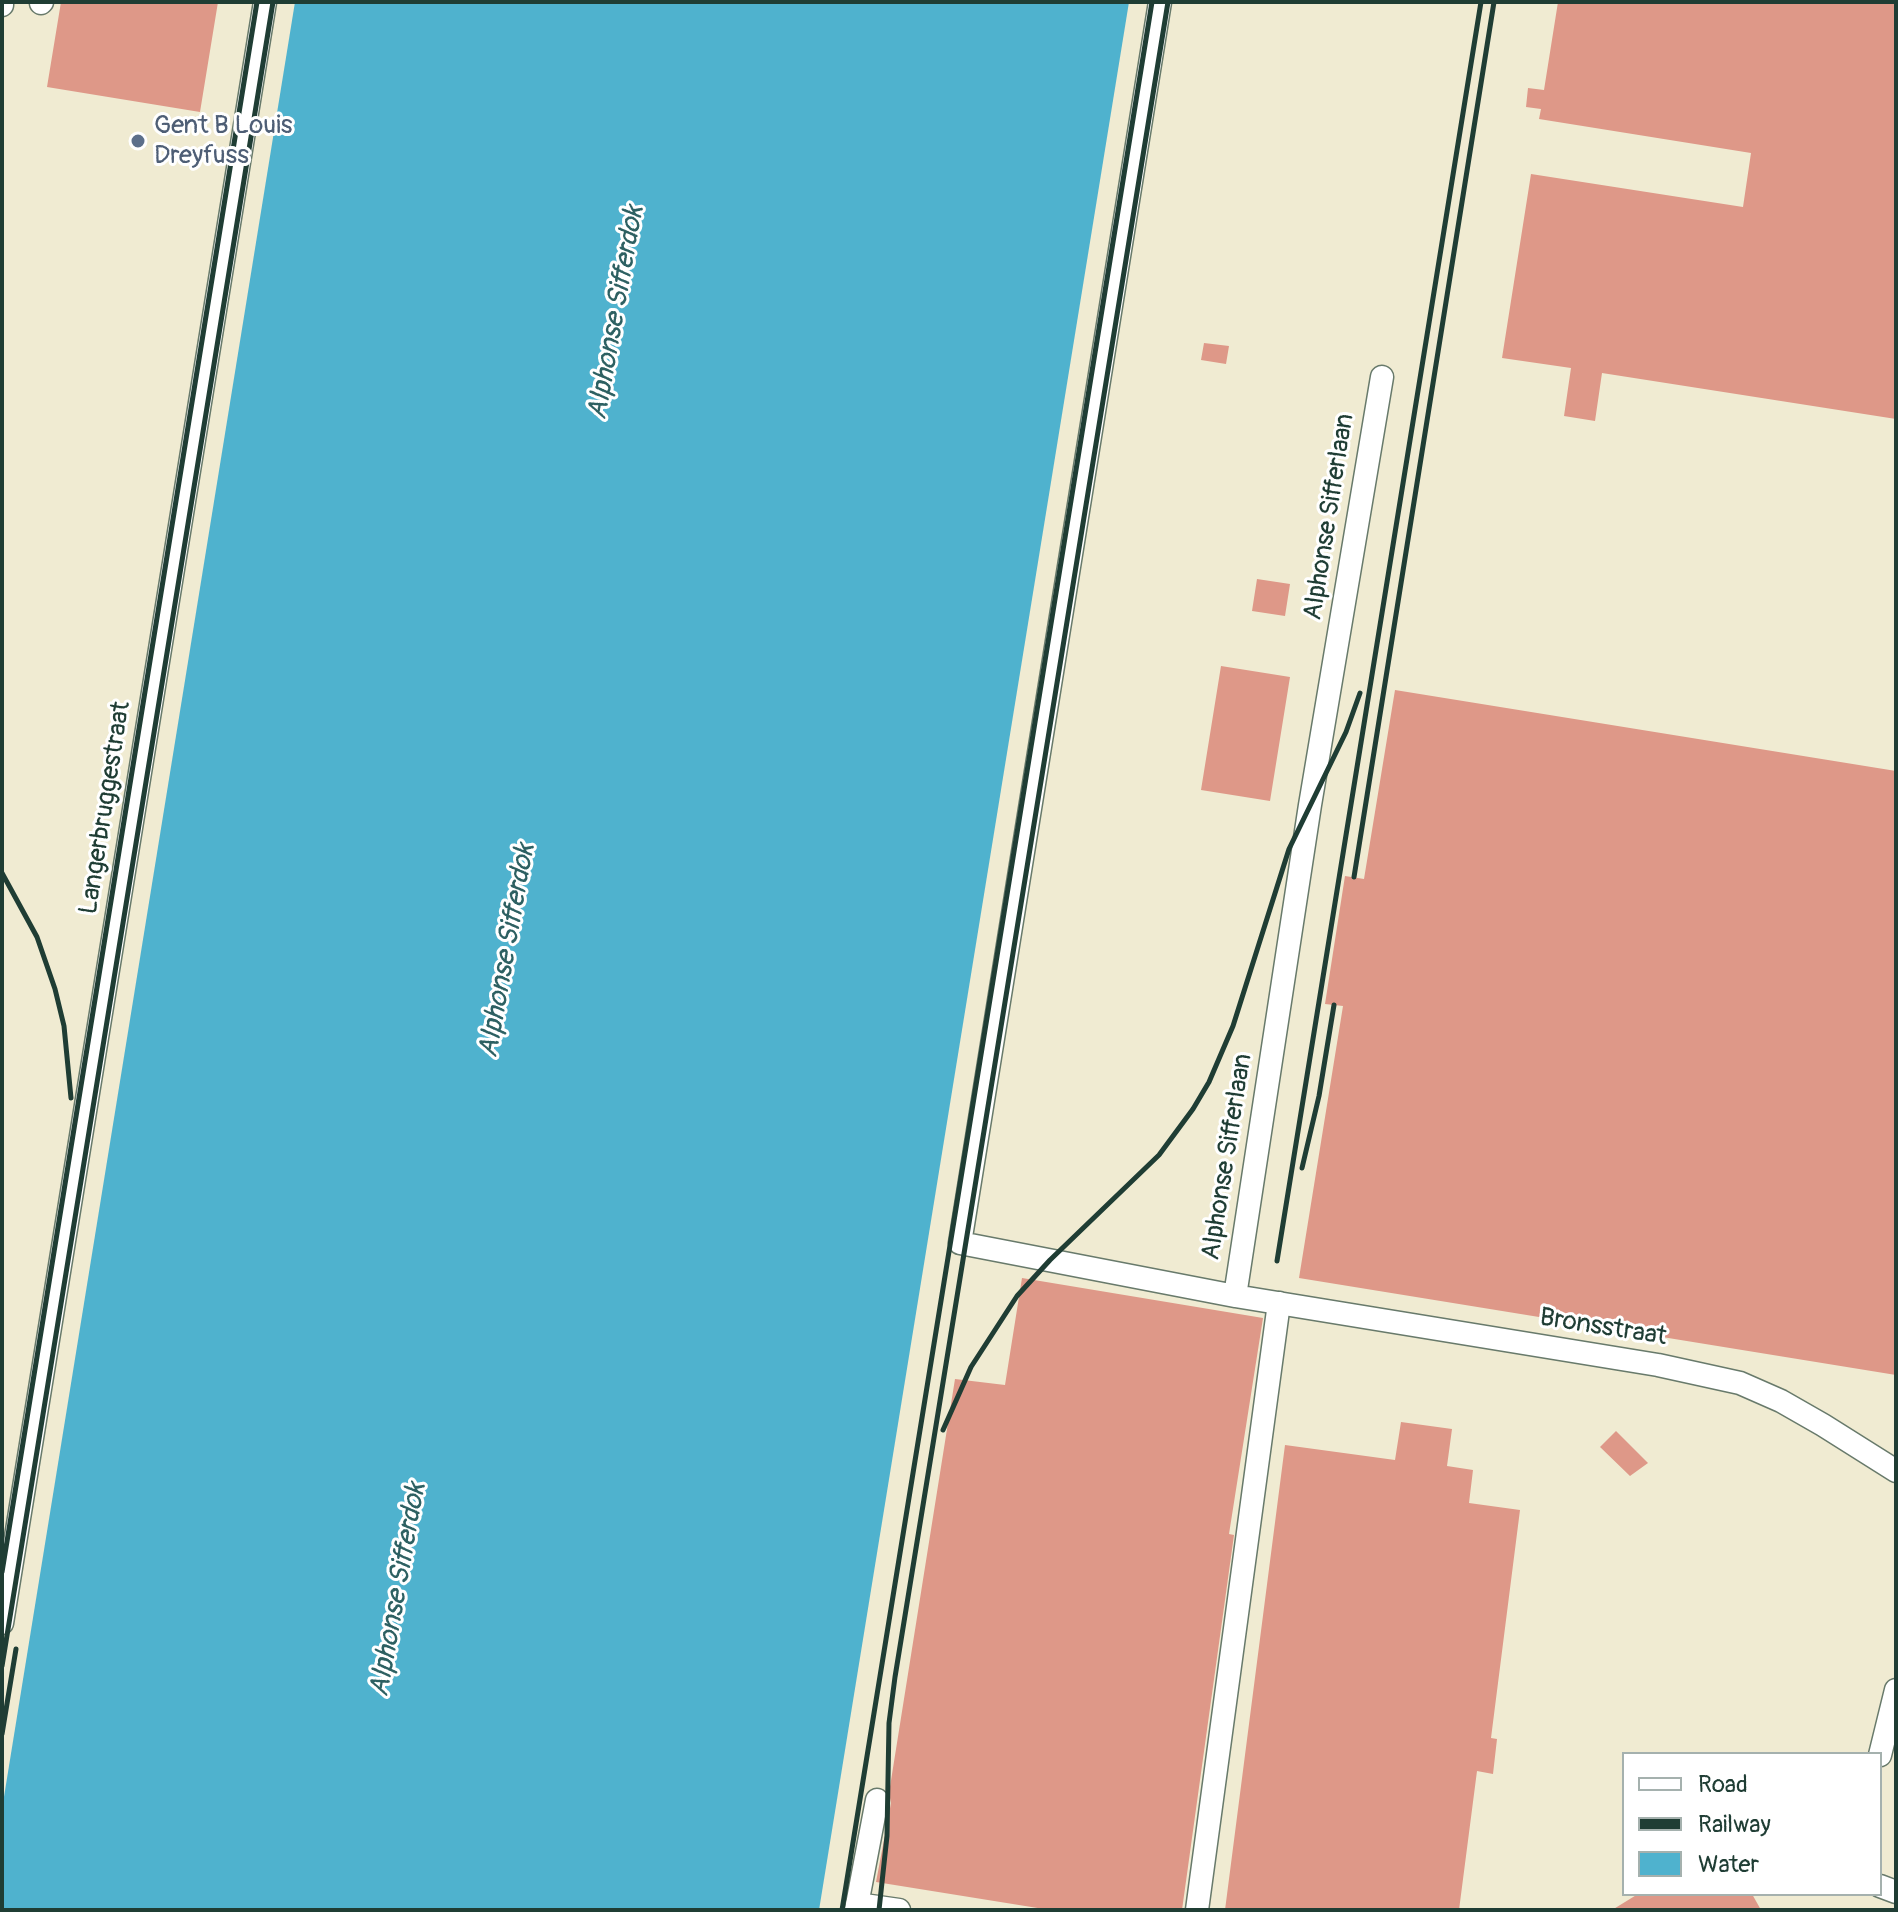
<!DOCTYPE html>
<style>
body{margin:0}
#map{position:relative;width:1898px;height:1912px;overflow:hidden;background:#f0ebd2;font-family:Pangolin,sans-serif}
canvas{display:block}
.frame{position:absolute;inset:0;border:4px solid #1f3d34;pointer-events:none}
.legend{position:absolute;left:1622px;top:1752px;width:260px;height:144px;box-sizing:border-box;background:#fff;border:2px solid #a5b1ae;margin:0;padding:10px 14px;list-style:none;font-size:24px;color:#1f3d34}
.legend li{display:flex;align-items:center;gap:16px;height:40px}
.legend b{width:40px;border:2px solid #a5b1ae}
</style>
<div id="map">
<canvas width="1898" height="1912"></canvas>
<div class="frame"></div>
<ul class="legend">
<li><b style="height:10px;background:#fff"></b>Road</li>
<li><b style="height:10px;background:#1f3d34"></b>Railway</li>
<li><b style="height:22px;background:#4fb2ce"></b>Water</li>
</ul>
</div>
<script>
const ctx = document.querySelector('canvas').getContext('2d');
ctx.lineJoin = 'round';
function paint(path, color) { ctx.fillStyle = color; ctx.fill(path, 'evenodd'); }
const poly = rows => new Path2D(rows.map(r => 'M' + r).join(''));
function strokePath(path, color, width, dash) { ctx.strokeStyle = color; ctx.lineWidth = width; ctx.lineCap = dash ? 'butt' : 'round'; ctx.setLineDash(dash || []); ctx.stroke(path); }
function write(font, color, halo, rows, align = 'center') {
  ctx.font = font + ' Pangolin,sans-serif'; ctx.lineWidth = 6; ctx.setLineDash([]); ctx.textBaseline = 'middle'; ctx.strokeStyle = halo; ctx.fillStyle = color; for (const [text, x, y, turn = 0] of rows) {
    ctx.save(); ctx.translate(x, y); ctx.rotate((+turn || 0) * Math.PI / 180); ctx.textAlign = isNaN(turn) ? turn : align; if (halo) ctx.strokeText(text, 0, 0); ctx.fillText(text, 0, 0); ctx.restore();
  }
}
const water = poly([
 [295,2,1129,2,819,1910,2,1910,2,1809]
]);
const building = poly([
 [61,2,218,2,200,112,47,87],
 [1558,2,1896,2,1896,419,1602,373,1595,421,1564,416,1571,368,1502,358,1531,174,1743,207,1751,153,1539,119,1541,109,1526,107,1528,88,1544,90],
 [1204,343,1229,346,1226,364,1201,360],
 [1257,579,1290,584,1285,616,1252,611],
 [1221,666,1290,677,1270,801,1201,790],
 [1395,690,1896,771,1896,1375,1299,1278,1343,1006,1325,1004,1345,876,1364,879],
 [1022,1278,1263,1318,1229,1534,1234,1535,1182,1910,1050,1910,876,1882,891,1803,889,1793,955,1379,1005,1385],
 [1401,1422,1452,1429,1447,1466,1473,1470,1469,1503,1520,1510,1491,1738,1497,1739,1493,1774,1477,1771,1459,1910,1225,1910,1285,1445,1395,1460],
 [1616,1431,1648,1463,1630,1476,1600,1447],
 [1638,1894,1752,1894,1761,1910,1612,1910]
]);
const minor = poly([
 [1160,2,960,1243,1235,1296],
 [41,3,42,2],
 [2,5,2,2],
 [1382,377,1310,805,1235,1296,1658,1365,1740,1383,1781,1401,1823,1425,1896,1471],
 [2,1623,265,2],
 [1880,1755,1896,1690],
 [1880,1886,1896,1892],
 [857,1904,899,1910],
 [856,1910,877,1800],
 [1197,1910,1279,1303]
]);
const rail = poly([
 [2,873,37,937,55,989,64,1026,71,1098],
 [1354,877,1494,2],
 [1302,1168,1319,1096,1334,1005],
 [1277,1261,1481,2],
 [943,1430,971,1367,1017,1296,1050,1260,1159,1155,1193,1109,1209,1082,1233,1026,1289,849,1346,732,1360,693],
 [2,1572,257,2],
 [2,1666,273,2],
 [2,1734,16,1649],
 [842,1910,1152,2],
 [879,1910,887,1836,889,1723,895,1677,1168,2]
]);
const markers = [
 [138,141,8,"#5c6f8a"]
];
const serviceNames = [
 ["Gent B Louis",154,126],
 ["Dreyfuss",154,156]
];
const streetNames = [
 ["Alphonse Sifferlaan",1330,517,-81],
 ["Langerbruggestraat",106,808,-81],
 ["Alphonse Sifferlaan",1228,1157,-81],
 ["Bronsstraat",1603,1328,9]
];
const waterNames = [
 ["Alphonse Sifferdok",617,313,-80],
 ["Alphonse Sifferdok",508,951,-80],
 ["Alphonse Sifferdok",399,1590,-80]
];
paint(water, '#4fb2ce');
paint(building, '#de9888');
strokePath(minor, '#687a6b', 25);
strokePath(minor, '#fff', 22);
strokePath(rail, '#1f3d34', 5);
for (const [x, y, r, color] of markers) { const dot = new Path2D(); dot.arc(x, y, r, 0, 2 * Math.PI); ctx.fillStyle = color; ctx.fill(dot); strokePath(dot, '#fff', 3); }
write('26px', '#4e5e75', '#fff', serviceNames, 'left');
write('26px', '#1f3d34', '#fff', streetNames);
write('italic 28px', '#2d6062', '#fff', waterNames);
</script>
